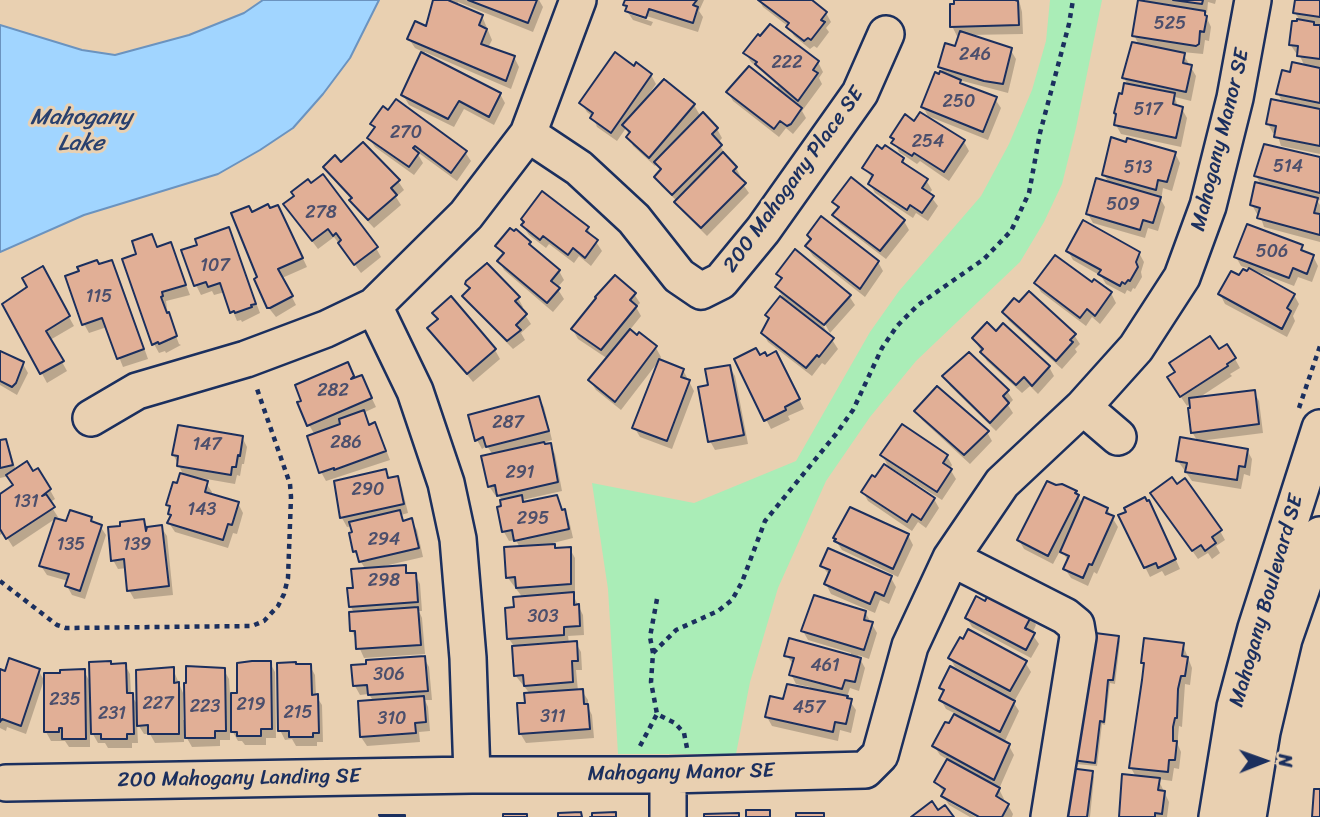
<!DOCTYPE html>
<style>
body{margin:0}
#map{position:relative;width:1320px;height:817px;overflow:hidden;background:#e9d0b1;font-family:Sriracha,sans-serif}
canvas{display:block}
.north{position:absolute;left:1229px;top:726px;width:70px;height:70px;-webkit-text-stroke:5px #e9d0b1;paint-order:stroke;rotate:89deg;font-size:19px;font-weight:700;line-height:28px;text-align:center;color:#1b2f5e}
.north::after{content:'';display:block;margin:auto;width:24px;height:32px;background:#1b2f5e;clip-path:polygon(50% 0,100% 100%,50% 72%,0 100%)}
</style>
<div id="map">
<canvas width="1320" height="817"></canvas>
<div class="north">N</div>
</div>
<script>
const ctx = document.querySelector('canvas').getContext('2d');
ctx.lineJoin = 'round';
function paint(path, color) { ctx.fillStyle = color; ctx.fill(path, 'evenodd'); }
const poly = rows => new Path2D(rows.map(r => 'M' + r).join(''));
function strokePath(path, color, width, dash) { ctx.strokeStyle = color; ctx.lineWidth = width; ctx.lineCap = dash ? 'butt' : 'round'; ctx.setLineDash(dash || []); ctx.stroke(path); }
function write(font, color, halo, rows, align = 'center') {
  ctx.font = font + ' Sriracha,sans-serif'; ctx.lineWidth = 6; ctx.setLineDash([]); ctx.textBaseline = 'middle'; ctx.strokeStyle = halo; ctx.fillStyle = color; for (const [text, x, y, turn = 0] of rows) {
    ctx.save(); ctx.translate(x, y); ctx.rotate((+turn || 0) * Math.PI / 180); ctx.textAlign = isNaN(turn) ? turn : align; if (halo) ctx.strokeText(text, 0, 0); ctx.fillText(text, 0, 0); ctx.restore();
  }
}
const green = poly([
 [1050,0,1102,0,1076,128,1062,184,1044,222,1020,262,916,361,870,417,826,481,778,588,750,682,736,754,618,754,608,589,592,483,694,503,796,461,870,332,899,291,981,196,1009,144,1032,90,1046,41]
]);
const water = poly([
 [263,0,379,0,350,58,323,94,293,128,260,150,218,174,84,215,0,252,0,25,82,50,115,55,189,35,244,13,263,0]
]);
const shadow = poly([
 [436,0,450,2,448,0,539,0,543,7,533,32,458,2,457,5,482,16,492,40,488,48,514,57,519,67,511,89,425,52,424,55,500,94,505,103,494,125,464,109,454,127,409,105,403,95,423,52,415,48,409,39,427,28,431,16,430,12],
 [626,0,704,0,699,11,703,17,698,32,630,11,630,14,653,22,651,26,633,20,627,11,625,5],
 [759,0,809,0,826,13,831,22,826,28,829,32,817,48,814,46,810,49,794,36,789,27,763,7],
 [956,0,1019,0,1022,12,1023,34,968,35,1010,49,1016,59,1008,93,959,80,962,86,995,99,1001,108,988,140,928,116,923,107,945,76,940,66,956,48,960,36,957,36,952,26],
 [1146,0,1216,0,1215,4,1208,2,1207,13,1204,12,1211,27,1209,41,1205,40,1203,54,1182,52,1196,76,1191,101,1175,97,1178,108,1182,109,1187,118,1181,147,1121,134,1116,125,1123,96,1128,85,1124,78,1139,45,1134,35,1148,4],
 [1297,0,1320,0,1320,154,1281,146,1277,133,1273,133,1268,124,1283,103,1278,94,1292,74,1305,67,1299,54,1296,53,1290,44,1299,19,1295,13],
 [770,26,818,62,823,72,819,78,822,84,802,111,806,118,793,134,786,128,779,137,733,101,728,92,776,89,778,86,751,62,745,53],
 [635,68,651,75,656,84,647,97,649,98,665,82,694,105,701,117,717,129,722,138,718,143,726,155,725,156,736,168,741,177,739,179,749,193,707,236,682,211,677,201,661,186,656,177,661,171,657,164,655,166,633,146,626,128,617,141,597,127,593,117,587,112,581,103],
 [372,124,465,152,471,161,457,181,416,151,423,163,414,175,375,147,369,138,375,130],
 [892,137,964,142,969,151,949,181,920,161,917,164,899,152],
 [1175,153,1180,163,1172,191,1163,188,1161,200,1165,207,1158,231,1148,228,1145,238,1093,223,1088,214,1109,183,1104,175],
 [903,159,907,168,926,180,932,190,929,194,938,206,928,221,916,213,913,218,875,193,870,184,873,179,864,168],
 [1320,159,1320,200,1316,199,1320,205,1320,242,1264,227,1260,215,1257,214,1252,205,1262,186,1256,176],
 [341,165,398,181,404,190,396,197,401,205,374,228,357,210,352,200,330,176,325,167],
 [834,202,904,221,909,230,886,259,840,224,834,215,838,209],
 [270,210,283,216,307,267,282,278,296,305,276,317,268,307,251,214],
 [291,213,376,248,381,257,361,273,334,237,318,249],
 [523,226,587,228,602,251,591,266,579,256,574,263,549,244,546,248,529,235],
 [228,229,260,313,242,322,241,320,237,321,225,292,214,295,212,291,201,295,196,285,199,246],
 [151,236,158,248,170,244,190,295,166,301,168,315,179,344,181,345,166,353,165,351,159,353,154,344,139,255],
 [812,240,878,262,883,271,865,297,813,256,807,247],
 [530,243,533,249,559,271,564,280,557,288,564,299,553,312,504,270,499,261,503,256,498,246],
 [1301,247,1305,253,1313,256,1318,266,1312,282,1298,277,1294,286,1255,271,1254,274,1294,295,1299,304,1293,316,1295,321,1287,337,1225,304,1220,294,1250,269,1241,266,1236,257],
 [1068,251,1139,253,1144,262,1141,272,1142,277,1135,289,1133,288,1131,292,1127,290,1125,294,1106,284,1101,276,1073,260],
 [112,262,117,271,148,359,123,367,107,327,89,333,84,324,99,266],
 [42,269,74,326,50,340,67,371,47,383,4,304,29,288],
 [778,274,849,296,855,305,830,333,821,317,818,318,838,349,825,365,822,363,812,376,768,342,763,333,786,303,777,287,782,280],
 [1094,281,1111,293,1116,303,1100,324,1092,317,1086,326,1041,292,1036,283,1092,284],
 [467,284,518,298,523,307,521,309,531,324,521,333,525,340,513,349,470,305,465,296,470,290],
 [634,294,640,303,636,307,641,316,629,331,638,337,640,334,656,348,661,357,659,361,683,370,694,391,672,449,640,437,634,427,658,362,621,410,596,390,590,381,608,359,578,339,573,330],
 [1004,312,1074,335,1080,344,1075,349,1077,352,1062,369,1009,321],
 [434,313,495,350,500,359,473,382,430,329,439,320],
 [996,333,1049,367,1054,376,1038,394,1030,386,1022,393,987,361,974,339],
 [0,352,23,364,28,373,17,395,0,385],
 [1218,352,1235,359,1240,368,1230,374,1232,376,1197,399,1254,392,1259,401,1263,433,1199,441,1247,450,1252,459,1250,476,1244,474,1241,489,1192,481,1178,461,1198,442,1192,432,1191,402,1187,406,1174,387],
 [759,357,781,362,804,409,788,416,790,420,771,429,736,360],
 [729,366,735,376,748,444,715,450,710,441,710,386],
 [353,373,355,379,366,386,376,407,363,413,370,426,375,424,380,434,390,460,326,481,321,472,315,435,309,425],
 [945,377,1007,391,1013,400,1008,405,1013,413,996,431,950,386],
 [539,398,544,407,552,440,543,443,545,446,550,445,555,454,562,491,522,500,524,503,556,497,569,520,573,538,553,543,556,549,570,549,575,558,575,593,572,593,583,615,584,635,568,636,569,644,576,643,581,652,582,670,576,670,578,691,582,691,588,700,588,707,592,715,594,738,526,743,520,733,531,695,515,675,514,646,509,639,516,609,523,598,508,578,520,548,516,540,509,541,504,532,499,508,503,507,501,499,498,494,495,495,489,486,493,455,487,446,482,449,477,440,470,416],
 [917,411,987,432,992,441,970,464,922,420],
 [242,437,247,447,244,464,242,464,240,476,237,475,235,484,195,477,195,479,206,483,212,492,211,495,238,503,243,513,237,534,233,533,228,548,175,532,169,523,172,517,168,505,184,476,173,454],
 [5,441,10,450,16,471,33,473,50,490,55,499,49,503,58,517,13,547,4,533,0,535,0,496,15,486,9,476,0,478,0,442],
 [882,455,947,456,952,465,950,469,956,479,942,500,888,466],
 [385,471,390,480,397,478,402,488,408,513,401,515,405,522,411,520,417,530,423,557,380,567,381,569,405,567,409,575,415,575,420,584,422,611,419,611,422,618,425,654,364,658,352,631,354,613,351,607,355,589,366,570,354,551,352,526,347,527,342,518],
 [1177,487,1220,531,1225,540,1216,546,1220,553,1212,559,1208,553,1198,559,1158,502],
 [863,492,934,499,939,508,926,528,918,522,912,531,868,501],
 [1075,492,1083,505,1107,509,1118,527,1097,574,1094,572,1088,586,1071,578,1065,569,1068,561,1061,549,1053,564,1024,549,1019,540],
 [1154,511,1180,569,1165,576,1162,571,1150,577,1120,516],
 [91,519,94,524,100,526,106,535,85,599,72,595,67,586,68,581,47,575,41,566,67,524],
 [144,521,148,528,161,527,167,536,173,595,134,599,129,590,127,568,118,569,113,560],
 [908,535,913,545,898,577,842,550,836,541],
 [822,566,891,578,896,587,889,604,880,600,875,613,831,594,826,584,830,576],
 [986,603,1031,616,1036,625,1032,634,1039,644,1031,658,972,627,967,618],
 [865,612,877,633,869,659,858,655,865,668,859,691,850,688,847,697,856,710,851,733,840,730,838,741,772,726,767,717,785,701,809,690,810,687,796,684,791,674,794,665,786,655,850,656,851,653,808,640,803,631],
 [1118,637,1120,641,1115,684,1110,683,1105,725,1102,724,1097,766,1076,764,1074,760,1092,676],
 [1183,645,1192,668,1190,685,1185,684,1182,727,1179,726,1178,737,1178,745,1181,752,1179,769,1174,768,1172,781,1158,779,1169,802,1167,817,1121,817,1136,777,1131,768,1146,667,1143,663],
 [424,658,429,667,432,700,425,700,428,707,430,731,419,732,420,742,367,746,361,737,373,701,369,694,360,695,355,686],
 [950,658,1025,662,1031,672,1015,700,1010,697,1019,711,1004,743,1009,746,1014,755,999,789,1004,799,1002,802,1008,805,1013,814,1012,817,983,817,949,798,949,802,976,817,970,817,949,805,943,796,944,793,936,782,948,760,940,755,934,746,956,714,946,709,941,700,944,693,941,687,986,688,988,685,955,667],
 [270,663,275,672,276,738,266,738,266,745,245,745,242,741,238,741,230,727,230,740,220,740,220,746,192,747,184,733,184,742,155,743,150,734,144,734,137,723,138,743,132,743,132,748,108,748,105,743,98,743,90,729,90,747,69,747,65,741,51,741,46,732,84,671,91,684,111,665,125,665,130,674,131,695,139,707,173,669,183,693,183,720,187,720,224,670,229,679,230,695,239,695],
 [310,666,315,675,316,696,322,705,323,742,317,742,317,746,296,746,292,739,285,740,280,730],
 [38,670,44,680,26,734,7,727,6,731,0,728,0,671,6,673],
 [1092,772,1094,777,1090,817,1064,817]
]);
const building = poly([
 [433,0,448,0,483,15,479,25,487,29,481,44,515,56,506,81,407,39,415,21,426,26,433,0],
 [468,0,537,0,528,23,468,0],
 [625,0,697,0,693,5,698,7,693,23,649,9,646,18,625,11,627,6,623,5,625,0],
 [758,0,812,0,827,12,821,20,825,22,811,40,808,38,804,41,786,27,789,23,758,0],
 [954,0,1015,0,1018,1,1019,25,950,27,950,4,954,4,954,0],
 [1138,0,1205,11,1205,15,1207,16,1204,32,1200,31,1199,44,1196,46,1132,36,1138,0],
 [1173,0,1203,0,1202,4,1173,0],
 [1295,0,1320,0,1320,17,1293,13,1295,0],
 [1297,19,1314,22,1314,25,1320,25,1320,59,1297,56,1298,46,1289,45,1292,21,1297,21,1297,19],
 [770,24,819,61,813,70,818,73,798,101,755,64,757,62,743,53,758,34,760,36,770,24],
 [960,31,1012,48,1003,84,984,81,938,67,945,43,955,46,960,31],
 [1132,42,1185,53,1183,63,1192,65,1186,92,1122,78,1132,42],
 [421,52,501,93,489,117,459,101,448,119,401,95,421,52],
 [615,52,634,66,636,62,652,74,611,133,590,118,593,113,579,103,615,52],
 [1292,62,1320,68,1320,103,1276,94,1282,70,1290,72,1292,62],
 [749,66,802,108,791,124,787,126,780,121,774,129,726,92,749,66],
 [940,71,961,80,960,83,997,97,983,132,921,107,935,72,939,74,940,71],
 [664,79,695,104,649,158,626,137,630,132,622,125,664,79],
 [1124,83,1175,93,1173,104,1183,107,1176,138,1114,125,1116,114,1114,113,1119,93,1122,94,1124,83],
 [396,99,467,151,451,173,415,146,413,148,419,153,409,167,367,138,375,127,370,124,383,106,388,110,396,99],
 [1271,99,1320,109,1320,146,1274,137,1276,126,1266,124,1271,99],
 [703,112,718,128,712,134,722,145,672,195,654,177,661,169,654,162,703,112],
 [920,112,965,140,944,172,914,153,912,156,891,143,894,139,890,137,905,114,914,121,920,112],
 [1111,137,1126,142,1127,138,1176,152,1167,182,1158,180,1156,190,1102,175,1111,137],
 [363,142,400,180,391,188,397,195,368,220,349,200,352,198,323,167,335,155,341,162,363,142],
 [1264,144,1320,157,1320,193,1254,176,1264,144],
 [877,145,882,149,885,145,904,158,902,162,928,179,922,188,934,196,922,213,910,205,907,210,868,184,873,175,862,168,877,145],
 [723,152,737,167,733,171,746,183,701,228,674,202,723,152],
 [323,174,378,247,354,265,338,243,341,240,336,233,333,236,328,229,312,241,283,204,294,196,291,192,308,179,311,183,323,174],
 [851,177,905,220,880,251,832,215,839,207,832,202,851,177],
 [1096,178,1161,197,1153,223,1143,220,1140,230,1086,214,1096,178],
 [1255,182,1318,198,1314,213,1320,214,1320,235,1257,218,1260,208,1250,205,1255,182],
 [542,191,589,227,586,231,598,240,585,258,573,248,568,255,543,236,540,240,521,225,524,222,521,219,542,191],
 [268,204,270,208,278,205,303,258,278,269,293,296,270,308,267,308,254,279,257,277,231,213,249,206,252,212,268,204],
 [821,216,879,261,860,289,805,246,811,239,807,235,821,216],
 [1083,220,1140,252,1136,262,1138,267,1130,281,1128,280,1125,284,1122,282,1120,286,1098,274,1101,270,1066,251,1083,220],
 [1247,224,1303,245,1301,250,1314,255,1307,274,1293,268,1289,278,1234,257,1247,224],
 [229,227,256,304,251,305,252,307,235,313,234,311,230,313,220,283,208,287,206,282,194,286,181,250,197,245,195,239,229,227],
 [510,228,514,231,516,229,531,242,529,244,560,270,551,281,560,288,547,303,497,261,504,253,495,246,510,228],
 [152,234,157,247,171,242,186,285,162,292,163,296,161,297,167,313,169,312,177,336,159,344,158,342,152,345,122,259,136,254,132,241,152,234],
 [795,249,851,295,824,325,775,287,782,278,776,274,795,249],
 [1055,255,1092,282,1094,279,1112,292,1095,316,1087,309,1080,318,1034,283,1055,255],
 [97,260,99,264,112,260,144,349,117,359,102,318,82,325,65,276,79,271,77,267,97,260],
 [487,263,520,297,515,301,527,314,516,325,521,330,507,341,462,296,470,288,465,284,466,281,487,263],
 [43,266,70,316,46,331,64,361,40,374,2,304,27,287,22,278,43,266],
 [1249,268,1295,294,1287,308,1291,311,1282,329,1218,294,1231,271,1239,275,1243,269,1247,271,1249,268],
 [615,275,636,293,630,300,637,306,601,350,571,329,596,298,595,297,615,275],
 [1029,291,1076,334,1070,340,1073,342,1056,361,1002,312,1014,298,1019,302,1029,291],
 [451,296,496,349,467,374,427,328,438,319,432,313,451,296],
 [780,296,834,338,819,357,817,355,806,368,761,333,769,318,765,315,780,296],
 [987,322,996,331,1003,323,1050,366,1032,386,1024,377,1016,385,980,352,983,349,972,338,987,322],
 [630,329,637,335,639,332,657,346,615,402,588,380,630,329],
 [1210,336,1219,349,1227,344,1236,358,1227,364,1228,366,1180,397,1167,377,1175,372,1169,363,1210,336],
 [756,348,760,355,765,352,767,356,776,351,800,399,785,407,786,410,764,421,734,359,756,348],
 [0,351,24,362,16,383,12,387,0,381,0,351],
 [969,352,1009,390,1003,396,1009,403,990,423,942,376,969,352],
 [659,359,684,369,681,377,690,380,667,441,632,428,659,359],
 [348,362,354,376,351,379,362,375,372,398,307,426,297,402,301,401,295,385,348,362],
 [730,365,744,435,708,442,698,387,708,385,705,369,730,365],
 [937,386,989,431,964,455,914,411,937,386],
 [1255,390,1259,424,1191,433,1188,408,1190,408,1189,398,1255,390],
 [539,396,549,431,486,447,483,437,475,441,468,415,539,396],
 [364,410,369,425,375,422,386,451,334,470,334,468,319,473,307,436,340,424,339,419,364,410],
 [902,424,948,455,943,463,952,469,937,492,880,455,902,424],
 [178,425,243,436,240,456,238,455,236,467,232,467,231,475,177,466,178,456,172,455,178,425],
 [1180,437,1248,449,1245,467,1239,466,1237,480,1185,472,1187,463,1176,461,1180,437],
 [6,439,13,465,0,468,0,440,6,439],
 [544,442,545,444,551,443,558,482,497,496,495,485,488,487,481,456,544,442],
 [27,461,33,471,38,468,51,489,42,496,46,494,55,507,6,539,0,529,0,494,13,485,6,475,27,461],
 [884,464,935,498,921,520,912,514,907,522,861,492,872,475,875,477,884,464],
 [386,469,388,478,398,476,404,504,340,518,334,481,386,469],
 [180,473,208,481,205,492,239,502,232,525,228,524,223,540,167,523,171,515,168,514,170,506,166,505,173,482,177,483,180,473],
 [1172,477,1177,484,1185,478,1222,530,1212,537,1216,543,1205,551,1201,545,1192,551,1150,493,1172,477],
 [1047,481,1056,485,1062,484,1077,491,1075,493,1079,495,1048,556,1017,540,1047,481],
 [522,495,523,502,557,495,562,510,565,509,569,529,514,541,512,530,502,532,497,507,501,506,500,500,522,495],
 [1084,497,1108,508,1106,513,1114,516,1092,565,1089,564,1083,578,1063,569,1069,556,1060,552,1084,497],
 [1145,497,1147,501,1149,500,1176,559,1158,568,1156,563,1144,568,1118,515,1126,512,1124,508,1145,497],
 [850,507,909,534,893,569,834,541,836,539,833,538,850,507],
 [70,510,92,517,91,521,102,525,80,591,65,586,69,574,39,566,55,518,66,521,70,510],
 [400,510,403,521,412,518,419,548,359,562,356,551,353,552,349,533,352,532,349,522,400,510],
 [144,519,146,531,147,527,162,525,169,586,127,591,124,559,111,561,108,527,120,526,120,522,144,519],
 [555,544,555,548,571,547,571,584,516,588,515,577,506,578,504,547,555,544],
 [828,548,892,576,884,596,875,592,870,604,824,584,830,570,820,566,828,548],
 [406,565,406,573,416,573,418,602,349,607,347,588,353,588,351,569,406,565],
 [574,592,574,605,579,604,580,626,564,627,564,635,507,639,505,608,514,607,513,597,574,592],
 [990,592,1032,615,1025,628,1035,633,1026,650,965,618,976,596,985,601,990,592],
 [814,595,866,611,864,620,873,622,864,650,801,631,814,595],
 [418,607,421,645,356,649,355,631,350,631,349,612,418,607],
 [968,629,1027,661,1010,691,948,658,960,637,963,639,968,629],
 [1095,633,1119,636,1113,680,1108,680,1104,722,1100,721,1095,763,1072,760,1086,674,1090,675,1095,633],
 [789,638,861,658,855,682,845,680,842,689,789,675,794,658,784,656,789,638],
 [1144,638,1184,643,1182,656,1188,657,1185,676,1181,676,1178,689,1177,718,1175,718,1173,727,1173,741,1177,741,1175,760,1169,760,1168,772,1129,768,1142,680,1144,663,1141,663,1144,638],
 [577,641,578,661,572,661,573,682,524,686,523,675,514,676,512,646,577,641],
 [425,656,428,691,368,695,367,685,353,686,351,665,366,664,366,660,425,656],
 [9,658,40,669,21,726,2,719,0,722,0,669,5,671,9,658],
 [111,661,111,664,126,663,127,693,133,693,134,734,127,734,127,739,101,739,101,734,91,734,89,662,111,661],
 [252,661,271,661,272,729,261,729,261,736,237,736,237,732,231,732,231,693,237,693,237,663,252,661],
 [296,662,296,664,311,664,312,695,318,694,319,733,313,733,313,737,289,737,289,731,278,731,277,663,296,662],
 [186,666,225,668,226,731,215,731,215,738,185,738,184,683,186,683,186,666],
 [950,666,1015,701,1000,732,939,700,944,690,939,688,950,666],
 [174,667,174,683,179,682,179,734,148,734,148,725,137,726,136,670,174,667],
 [85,669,86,739,62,739,62,728,59,728,59,732,44,732,44,673,60,673,60,670,85,669],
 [787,684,848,696,847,698,852,699,846,724,835,722,833,732,765,717,770,696,783,699,787,684],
 [583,689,584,704,588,704,590,729,519,734,517,703,525,703,524,693,583,689],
 [424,696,426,722,415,723,416,733,360,737,358,701,424,696],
 [954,714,1010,744,994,780,932,746,945,722,949,723,954,714],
 [947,759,1000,788,996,796,1009,804,1002,817,979,817,941,796,945,789,934,782,947,759],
 [1069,768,1093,771,1087,817,1063,817,1069,768],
 [1122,774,1160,778,1158,790,1165,791,1162,814,1155,813,1155,817,1119,817,1122,774],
 [1314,789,1320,789,1320,817,1312,817,1314,789],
 [932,801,938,810,945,805,954,817,911,817,932,801],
 [746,810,770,810,770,817,746,817,746,810],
 [581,812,582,817,558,817,558,813,581,812],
 [616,812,616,817,590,817,592,817,592,813,616,812],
 [739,813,739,817,704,817,704,814,739,813],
 [796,813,824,813,824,817,796,817,796,813],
 [503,814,527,814,527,817,503,817,503,814],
 [379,815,405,815,405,817,380,817,379,815]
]);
const path = poly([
 [1299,408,1320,346],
 [0,581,57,625,66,628,252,626,264,621,278,606,284,594,288,578,291,497,290,484,256,386],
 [657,599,650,637,653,653,651,682,657,714],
 [653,653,676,630,718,611,732,600,742,582,765,521,836,434,853,410,882,348,897,326,918,305,984,259,1011,231,1029,193,1040,133,1069,24,1073,0],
 [640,746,657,714,675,723,684,733,687,748]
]);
const minor = poly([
 [528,134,579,168,634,219,679,276,701,291,721,281,763,230,860,93,886,34],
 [374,306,415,391,446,483,458,539,468,658,472,775],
 [1083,407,1118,437],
 [91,418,137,391,246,359,326,329,374,306,466,215,528,134,578,0],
 [951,558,1065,616,1076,625,1078,637,1049,817],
 [668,775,668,817],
 [6,783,472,775,668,775,865,770,880,755,910,646,951,558,1002,483,1083,407,1136,348,1182,277,1208,206,1235,98,1253,0],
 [1217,817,1235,707,1256,628,1320,428],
 [1248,817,1262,732,1284,639,1320,535]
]);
const numberNames = [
 ["525",1170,24],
 ["246",975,55],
 ["222",787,63],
 ["250",959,102],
 ["517",1148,110],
 ["270",406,133],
 ["254",928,142],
 ["514",1288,167],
 ["513",1138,168],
 ["509",1123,205],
 ["278",321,213],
 ["506",1272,252],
 ["107",215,266],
 ["115",99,297],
 ["282",333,391],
 ["287",508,423],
 ["286",346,443],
 ["147",207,445],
 ["291",520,473],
 ["290",368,490],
 ["131",26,502],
 ["143",202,510],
 ["295",533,519],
 ["294",384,540],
 ["135",71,545],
 ["139",137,545],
 ["298",384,581],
 ["303",543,617],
 ["461",825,666],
 ["306",389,675],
 ["235",65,700],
 ["227",158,704],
 ["219",251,705],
 ["223",205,707],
 ["457",809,708],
 ["215",298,713],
 ["231",112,714],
 ["311",553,717],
 ["310",392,719]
];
const streetNames = [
 ["Mahogany Manor SE",1221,140,-76],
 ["200 Mahogany Place SE",794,180,-54],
 ["Mahogany Boulevard SE",1267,601,-74],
 ["Mahogany Manor SE",681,773,-1],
 ["200 Mahogany Landing SE",239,779,-1]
];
const waterNames = [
 ["Mahogany",81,118],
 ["Lake",81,144]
];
paint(green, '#aaedb7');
paint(water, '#a1d5ff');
strokePath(water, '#6b93bf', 2);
paint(shadow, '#0003');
paint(building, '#e1af96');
strokePath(building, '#1b2f5e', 2);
strokePath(minor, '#1b2f5e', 40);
strokePath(path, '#1b2f5e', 4.5, [5, 5]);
strokePath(minor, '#e9d0b1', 35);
write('18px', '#4c4f6c', null, numberNames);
write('21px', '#1b2f5e', '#e9d0b1', streetNames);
write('italic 23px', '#28406e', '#e9d0b1', waterNames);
</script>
